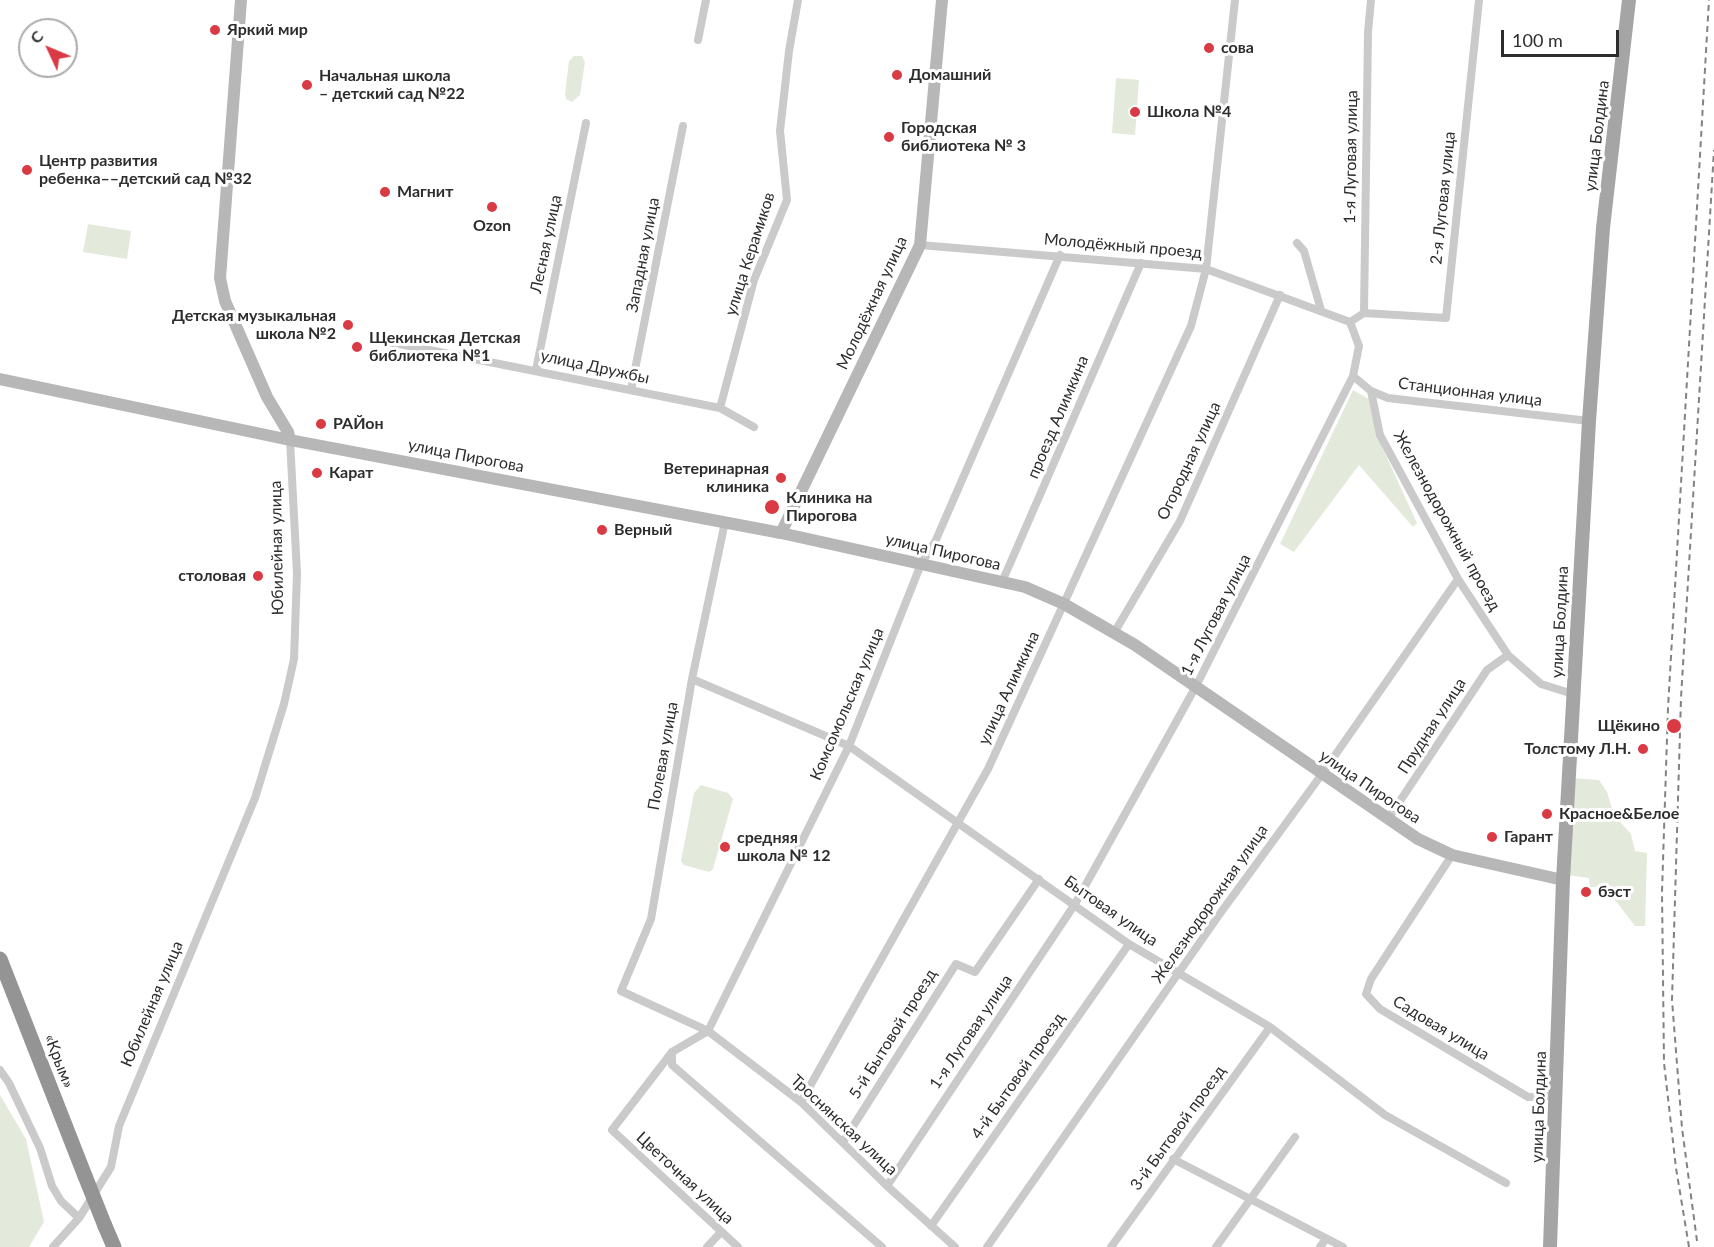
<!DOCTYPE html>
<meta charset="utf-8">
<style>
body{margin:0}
#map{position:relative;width:1714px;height:1247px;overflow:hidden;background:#fff;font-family:Lato,sans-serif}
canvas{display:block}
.north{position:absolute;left:18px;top:18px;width:60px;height:60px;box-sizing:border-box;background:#fff;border:2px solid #ababab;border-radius:50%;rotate:314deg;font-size:16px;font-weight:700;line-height:24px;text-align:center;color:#2d2d2d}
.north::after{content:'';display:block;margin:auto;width:21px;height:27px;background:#d93a43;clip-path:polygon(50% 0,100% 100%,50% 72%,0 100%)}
.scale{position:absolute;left:1501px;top:30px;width:118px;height:27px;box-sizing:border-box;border:3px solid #2d2d2d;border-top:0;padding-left:8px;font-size:18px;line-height:21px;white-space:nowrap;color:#2d2d2d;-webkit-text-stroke:4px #fff;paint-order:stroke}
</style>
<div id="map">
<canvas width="1714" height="1247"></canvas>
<div class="north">С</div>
<div class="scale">100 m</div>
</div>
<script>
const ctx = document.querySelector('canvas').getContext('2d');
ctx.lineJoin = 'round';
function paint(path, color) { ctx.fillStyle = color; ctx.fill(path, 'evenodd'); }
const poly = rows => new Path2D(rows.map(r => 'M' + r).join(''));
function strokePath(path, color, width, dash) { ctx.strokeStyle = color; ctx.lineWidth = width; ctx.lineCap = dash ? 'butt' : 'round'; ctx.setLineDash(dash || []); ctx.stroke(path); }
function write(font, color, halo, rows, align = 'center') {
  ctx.font = font + ' Lato,sans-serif'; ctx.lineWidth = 6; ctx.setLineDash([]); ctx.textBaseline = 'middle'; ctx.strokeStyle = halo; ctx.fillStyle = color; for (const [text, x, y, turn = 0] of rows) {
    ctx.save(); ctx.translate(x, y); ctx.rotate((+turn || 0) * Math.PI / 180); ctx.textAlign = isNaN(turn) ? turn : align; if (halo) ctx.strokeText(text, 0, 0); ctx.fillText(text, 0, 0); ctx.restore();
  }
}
const green = poly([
 [574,56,582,56,585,62,580,95,572,102,566,99,565,94,569,61],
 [1116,78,1139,80,1135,135,1112,133],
 [88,224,131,231,127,259,83,252],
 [1353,390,1369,399,1377,436,1417,523,1413,527,1359,465,1294,552,1280,544],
 [1570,778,1599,780,1607,792,1614,815,1631,834,1635,851,1647,853,1645,926,1635,926,1605,887,1590,887,1589,878,1567,875],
 [701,785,728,793,733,799,713,869,709,872,684,865,681,861,694,793],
 [0,1095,26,1139,44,1222,29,1247,0,1247]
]);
const street = poly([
 [698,40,706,0],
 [1297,243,1304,251,1321,310],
 [920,245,1206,269,1350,322],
 [1364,313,1446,318,1479,0],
 [389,342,720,408,754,427],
 [536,370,586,123],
 [1353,376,1371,391,1388,398,1589,421],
 [631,390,683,126],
 [1371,391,1380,435,1458,579,1508,655,1541,684,1573,694],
 [720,408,754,280,787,200,780,131,789,51,798,0],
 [725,522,692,679,651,919,621,991,708,1031,801,1102,887,1186,955,1247],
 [1002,582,1141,263],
 [1114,633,1180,521,1280,295],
 [692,679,849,746,1129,944,1270,1027,1385,1115,1506,1183],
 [1388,819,1487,670,1508,655],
 [1452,855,1371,979,1366,994,1380,1009,1528,1097,1555,1096],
 [672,1052,672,1065,882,1247],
 [0,1070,9,1083,40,1148,52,1186,61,1201,79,1218],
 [801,1102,988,769,1191,326,1206,269,1235,0],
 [843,1142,956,964,975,972,1039,879],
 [1173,1159,1343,1247],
 [887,1186,1075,904,1195,688,1353,376,1359,346,1350,322,1364,313,1368,32,1371,0],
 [931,1226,1129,944],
 [53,1247,79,1218,111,1167,119,1126,255,798,284,704,294,659,297,573,290,440],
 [707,1247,721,1232],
 [738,1247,612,1130,672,1052,708,1031,849,746,921,564,935,542,1060,255],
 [987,1247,1219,915,1322,774,1458,579],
 [1111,1247,1270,1027],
 [1216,1247,1295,1137],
 [1320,1247,1326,1239]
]);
const secondary = poly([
 [241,0,220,278,225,301,267,397,288,432,290,440],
 [0,379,290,440,781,533,1025,587,1064,604,1135,645,1418,839,1452,855,1563,880],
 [781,533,920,245,942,0]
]);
const primary = poly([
 [1550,1247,1563,880,1589,421,1603,228,1629,0]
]);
const highway = poly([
 [0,959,85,1176],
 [105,1226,114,1247]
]);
const rail = poly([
 [1697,1241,1682,1128,1672,1000,1681,698,1714,150],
 [1689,1247,1676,1168,1664,1063,1662,892,1668,708,1709,0]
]);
const highwayBridge = poly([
 [85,1176,105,1226]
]);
const markers = [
 [215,30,6,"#d93a43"],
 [1209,48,6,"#d93a43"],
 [897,75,6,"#d93a43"],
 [307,85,6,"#d93a43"],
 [1135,112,6,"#d93a43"],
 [889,137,6,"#d93a43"],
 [27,170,6,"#d93a43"],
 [385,192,6,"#d93a43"],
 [492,207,6,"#d93a43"],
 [348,325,6,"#d93a43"],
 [357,347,6,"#d93a43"],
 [321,424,6,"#d93a43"],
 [317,473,6,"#d93a43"],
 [781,478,6,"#d93a43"],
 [772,507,8,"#d93a43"],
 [602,530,6,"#d93a43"],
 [258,576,6,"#d93a43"],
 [1674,726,8,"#d93a43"],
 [1643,749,6,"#d93a43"],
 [1547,814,6,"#d93a43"],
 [1492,837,6,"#d93a43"],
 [725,847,6,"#d93a43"],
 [1586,892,6,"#d93a43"]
];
const poiNames = [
 ["Яркий мир",227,30],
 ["сова",1221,48],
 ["Домашний",909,75],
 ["Начальная школа",319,76],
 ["– детский сад №22",319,94],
 ["Школа №4",1147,112],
 ["Городская",901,128],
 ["библиотека № 3",901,146],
 ["Центр развития",39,161],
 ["ребенка––детский сад №32",39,179],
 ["Магнит",397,192],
 ["Ozon",492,226,"center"],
 ["Детская музыкальная",336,316,"right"],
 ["школа №2",336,334,"right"],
 ["Щекинская Детская",369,338],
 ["библиотека №1",369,356],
 ["РАЙон",333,424],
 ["Ветеринарная",769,469,"right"],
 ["клиника",769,487,"right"],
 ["Карат",329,473],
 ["Клиника на",786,498],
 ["Пирогова",786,516],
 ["Верный",614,530],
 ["столовая",246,576,"right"],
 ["Щёкино",1660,726,"right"],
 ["Толстому Л.Н.",1631,749,"right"],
 ["Красное&Белое",1559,814],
 ["Гарант",1504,837],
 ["средняя",737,838],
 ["школа № 12",737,856],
 ["бэст",1598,892]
];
const streetNames = [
 ["улица Болдина",1597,136,-83],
 ["1-я Луговая улица",1351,157,-89],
 ["2-я Луговая улица",1443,198,-84],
 ["Лесная улица",546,244,-78],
 ["Молодёжный проезд",1123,246,5],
 ["улица Керамиков",750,254,-72],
 ["Западная улица",643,255,-79],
 ["Молодёжная улица",872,303,-65],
 ["улица Дружбы",595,367,12],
 ["Станционная улица",1470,392,7],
 ["проезд Алимкина",1058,417,-67],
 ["улица Пирогова",466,456,11],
 ["Огородная улица",1189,461,-65],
 ["Железнодорожный проезд",1447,521,61],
 ["Юбилейная улица",277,548,-91],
 ["улица Пирогова",943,552,13],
 ["1-я Луговая улица",1216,615,-63],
 ["улица Болдина",1560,622,-87],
 ["улица Алимкина",1009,688,-65],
 ["Комсомольская улица",847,704,-67],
 ["Прудная улица",1432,726,-57],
 ["Полевая улица",663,756,-80],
 ["улица Пирогова",1370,787,34],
 ["Железнодорожная улица",1210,904,-55],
 ["Бытовая улица",1111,911,35],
 ["Юбилейная улица",152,1004,-67],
 ["Садовая улица",1441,1028,31],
 ["1-я Луговая улица",971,1032,-56],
 ["5-й Бытовой проезд",893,1034,-58],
 ["«Крым»",59,1061,69],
 ["4-й Бытовой проезд",1018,1076,-55],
 ["улица Болдина",1539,1107,-88],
 ["Троснянская улица",844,1125,43],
 ["3-й Бытовой проезд",1178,1128,-54],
 ["Цветочная улица",685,1178,43]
];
paint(green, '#e3eadb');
strokePath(street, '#cacaca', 8);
strokePath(secondary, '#b7b7b7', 12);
strokePath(primary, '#a5a5a5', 14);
strokePath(highway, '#949494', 15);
strokePath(rail, '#828282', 2, [6, 4.5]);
strokePath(highwayBridge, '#949494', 15);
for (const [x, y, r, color] of markers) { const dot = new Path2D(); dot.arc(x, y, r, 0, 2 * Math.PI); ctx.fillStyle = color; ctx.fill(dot); strokePath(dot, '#fff', 2); }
write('bold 16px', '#2d2d2d', '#fff', poiNames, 'left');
write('16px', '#2d2d2d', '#fff', streetNames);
</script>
